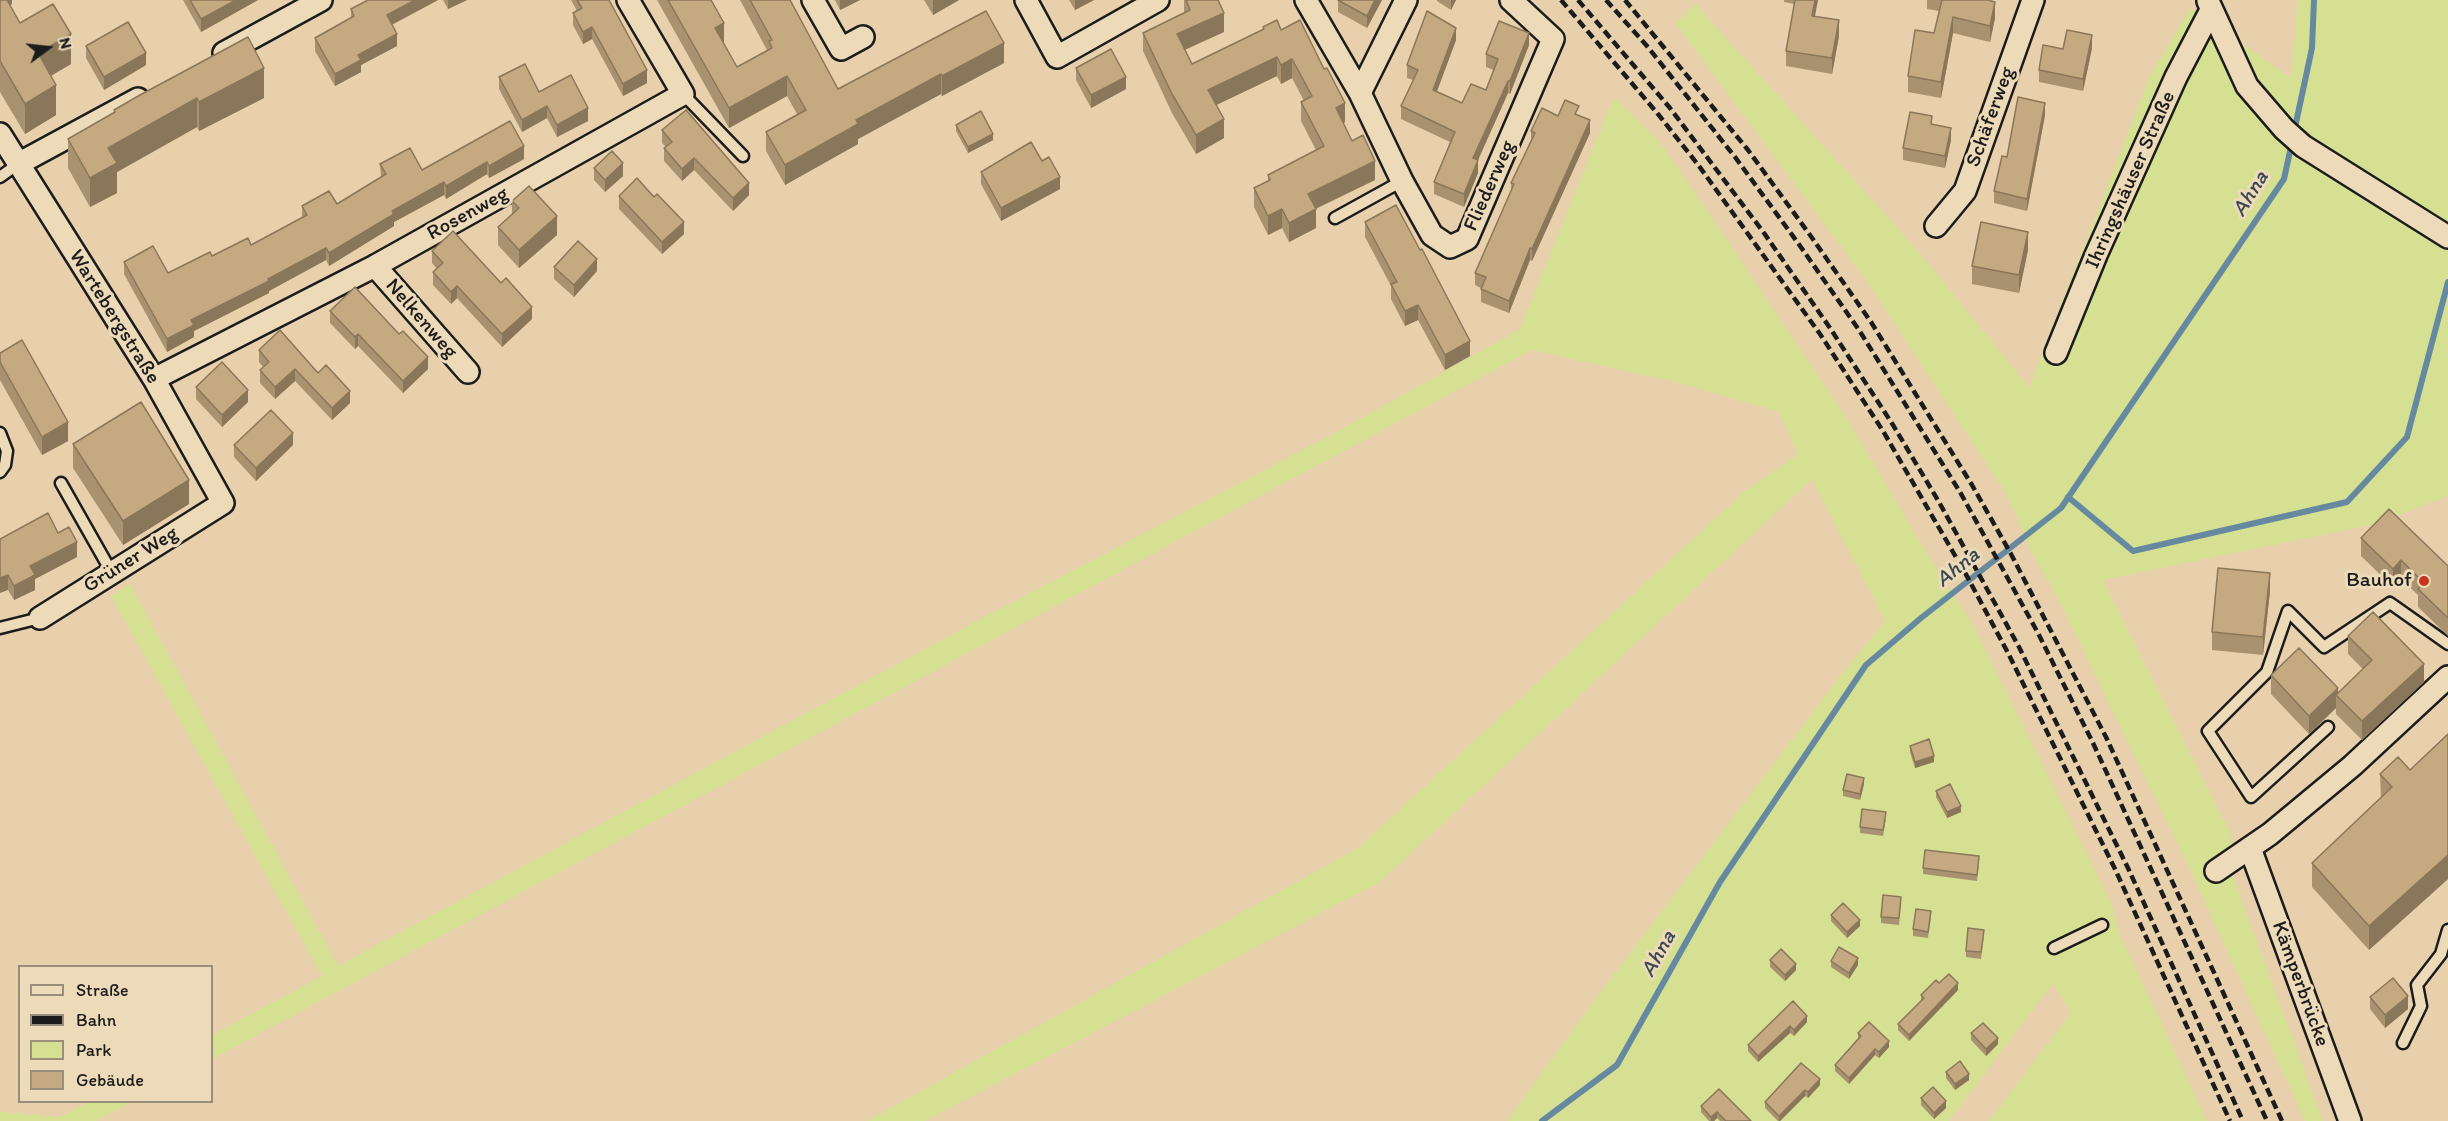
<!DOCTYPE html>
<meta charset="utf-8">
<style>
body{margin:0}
#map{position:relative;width:2448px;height:1121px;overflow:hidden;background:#e7d0ab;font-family:Itim,sans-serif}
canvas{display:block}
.legend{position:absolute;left:18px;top:965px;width:195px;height:138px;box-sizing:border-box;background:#eddab8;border:2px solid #998e7a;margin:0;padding:8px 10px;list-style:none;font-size:18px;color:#1c1c1c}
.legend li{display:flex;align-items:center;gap:12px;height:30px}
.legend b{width:30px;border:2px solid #998e7a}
.north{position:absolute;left:18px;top:18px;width:60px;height:60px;-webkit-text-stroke:4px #eddab8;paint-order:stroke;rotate:75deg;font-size:16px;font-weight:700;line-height:24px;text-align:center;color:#1c1c1c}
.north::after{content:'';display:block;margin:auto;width:21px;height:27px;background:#1c1c1c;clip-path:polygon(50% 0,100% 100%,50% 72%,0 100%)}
</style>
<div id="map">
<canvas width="2448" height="1121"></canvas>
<ul class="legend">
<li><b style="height:8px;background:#eddab8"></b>Straße</li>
<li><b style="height:8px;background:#1c1c1c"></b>Bahn</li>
<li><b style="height:16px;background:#d5e093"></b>Park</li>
<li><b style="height:16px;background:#c5aa81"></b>Gebäude</li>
</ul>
<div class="north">N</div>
</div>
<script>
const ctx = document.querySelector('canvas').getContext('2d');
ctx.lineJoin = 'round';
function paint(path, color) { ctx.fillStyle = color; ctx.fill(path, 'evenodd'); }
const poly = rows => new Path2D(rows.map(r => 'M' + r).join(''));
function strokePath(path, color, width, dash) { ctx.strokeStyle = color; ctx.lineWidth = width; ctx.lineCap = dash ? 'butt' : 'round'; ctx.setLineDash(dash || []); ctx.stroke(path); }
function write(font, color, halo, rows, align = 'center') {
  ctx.font = font + ' Itim,sans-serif'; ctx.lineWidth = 6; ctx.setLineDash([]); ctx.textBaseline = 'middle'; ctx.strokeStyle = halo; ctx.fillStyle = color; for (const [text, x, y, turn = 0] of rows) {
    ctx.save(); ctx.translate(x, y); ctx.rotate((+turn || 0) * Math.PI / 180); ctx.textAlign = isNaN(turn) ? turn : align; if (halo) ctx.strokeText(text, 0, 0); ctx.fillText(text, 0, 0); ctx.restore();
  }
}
const green = poly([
 [2298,0,2448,0,2448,496,2375,524,2103,580,2230,833,2233,877,2323,1121,2305,1121,2186,861,2057,597,2029,547,2007,495,1866,280,1675,23,1695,4,1911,243,2029,387,2150,76,2190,8,2291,78],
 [1614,97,1661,144,1727,240,1844,414,1929,557,1972,623,2113,907,2118,931,2207,1121,1989,1121,2071,1013,2053,983,1949,1121,1507,1121,1596,998,1838,679,1885,621,1812,479,1380,882,925,1121,867,1121,1358,848,1744,492,1798,454,1779,412,1684,384,1532,350,212,1059,212,1035,322,976,111,596,130,584,338,966,975,622,1333,434,1520,329],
 [88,1102,133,1102,96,1121,0,1121,0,1112,59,1117]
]);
const stream = poly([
 [2294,132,2312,48,2314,0],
 [2068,497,2133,551,2347,502,2407,437,2448,282],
 [1542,1121,1617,1065,1720,882,1866,665,1921,618,2061,508,2284,179,2292,142]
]);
const lane = poly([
 [683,94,743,156],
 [0,177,18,164],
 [1335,218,1402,181],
 [0,433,7,451,5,465,0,472],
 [61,483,112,573],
 [0,628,40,618],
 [2328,727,2251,797,2208,731,2267,672,2288,611,2324,647,2390,603,2448,644],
 [2054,948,2102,925],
 [2403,1043,2421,1006,2417,985,2441,954,2448,930]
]);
const street = poly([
 [813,0,841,49,863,37],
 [1026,0,1057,57,1158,0],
 [1306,0,1360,93,1402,181,1432,235,1450,247,1467,239,1553,39,1511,0],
 [2208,1,2247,86,2284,129,2303,146,2448,237],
 [224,53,321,0],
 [1360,93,1406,0],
 [0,134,154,379,223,503,40,618],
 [18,164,138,99],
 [1936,226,1965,191,2033,0],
 [375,266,468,372],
 [2056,353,2096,255,2176,77,2211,10],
 [154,379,375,266,683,94,628,0],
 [2250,848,2350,1121],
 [2216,871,2270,834,2352,766,2448,677]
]);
const rail = poly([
 [1561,0,1658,114,1699,166,1820,334,1883,431,1968,578,2008,653,2115,869,2230,1121],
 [1578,0,1670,108,1764,233,1830,328,1893,425,1939,502,2019,647,2128,868,2243,1121],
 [1606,0,1647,46,1735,157,1798,243,1859,330,1960,492,2038,633,2093,743,2267,1121],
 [1625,0,1748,150,1810,235,1871,322,1972,485,2011,554,2106,737,2282,1121]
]);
const wall = poly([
 [0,0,12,0,12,4,10,5,20,23,71,64,51,76,56,115,25,134,0,92],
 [183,0,258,0,201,32],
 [438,0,392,25,397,46,361,65,361,72,335,86,315,51,315,38,351,18,351,9],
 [443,0,467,0,448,9],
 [571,0,609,0,647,83,623,96,592,39,583,44,573,25,573,13,577,11],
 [657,0,711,0,724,43,737,67,767,50,740,0,790,0,838,89,1004,63,942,96,941,94,858,139,858,144,785,185,766,151,766,132,797,114,787,96,729,128],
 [835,0,860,0,840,10],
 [924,0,959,0,933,15],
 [1069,0,1094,0,1075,10],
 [1184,0,1218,0,1224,32,1185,50,1192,64,1263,30,1263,27,1281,30,1345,122,1343,124,1352,141,1375,180,1316,209,1316,228,1289,242,1282,228,1268,235,1254,207,1254,188,1268,181,1268,175,1316,150,1301,121,1301,102,1304,101,1292,78,1281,84,1277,76,1216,105,1224,138,1196,154,1172,113,1143,51,1143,33,1184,13],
 [1338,0,1382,0,1367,28,1338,12],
 [1437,0,1456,0,1451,10,1437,1],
 [1784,0,1818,0,1814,16,1839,36,1832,74,1786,66,1786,51,1794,4,1784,2],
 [1927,0,1988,0,1995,18,1990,42,1953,33,1941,98,1908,92,1908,76,1934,33,1939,11,1927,9],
 [1456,40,1437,91,1462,103,1486,90,1494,70,1486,67,1486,54,1529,45,1510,94,1508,93,1478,160,1478,173,1464,207,1434,194,1434,182,1450,142,1401,119,1401,106,1413,80,1407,78,1407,65],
 [86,46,146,65,104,90,86,58],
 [2092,48,2083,91,2039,82,2039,70,2063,49],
 [1076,68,1126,89,1091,108,1076,80],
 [499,77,539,92,588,121,557,137,547,118,522,132,499,89],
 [140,95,264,98,199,131,197,127,117,172,117,193,90,207,68,168,68,139,114,113,114,110],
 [1579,115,1590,133,1532,261,1530,260,1509,313,1481,302,1481,288,1475,285,1475,273,1511,191,1511,183,1531,140,1531,131,1558,116],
 [2045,115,2027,211,1994,203,1994,191,2007,157],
 [956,125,993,140,968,153,956,131],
 [662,130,749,195,733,211,694,170,682,181,664,161,664,148,666,147,662,143],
 [1951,140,1945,168,1903,160,1903,148],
 [524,159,489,178,487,174,446,199,444,195,394,222,394,226,329,266,326,260,269,291,269,293,194,331,194,337,167,352,124,274,124,262,168,273,212,256,251,245,302,217,302,206,337,204,381,177,380,164,422,170],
 [1042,161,1060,189,1001,221,981,184,981,172],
 [594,168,623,176,605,192,594,180],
 [619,196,654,197,684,234,662,254,619,209],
 [512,201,557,235,519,268,498,245,498,227,512,214],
 [1365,222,1470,356,1445,370,1418,320,1405,326,1391,299,1391,286,1365,237],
 [2028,250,2019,293,1972,284,1972,266],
 [432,251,532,319,502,347,457,298,451,304,433,285,433,272,437,269,432,263],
 [554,267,597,271,574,297,554,279],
 [330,311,428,369,403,393,358,346,355,349,330,323],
 [259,350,318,373,350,403,332,420,295,381,275,399,260,383,260,370,263,367,259,362],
 [0,353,68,441,42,455,0,380],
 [196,387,248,402,222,427,196,399],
 [73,444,189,504,123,545,73,468],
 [234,445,293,445,256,481,234,457],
 [58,533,77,557,35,579,35,590,14,600,8,590,0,539],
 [2361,538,2448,566,2448,636,2418,607,2418,595,2401,579,2393,587,2361,556],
 [2270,591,2263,655,2212,650,2212,632],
 [2348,636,2424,682,2362,740,2336,714,2336,708,2309,734,2271,694,2271,675,2338,693,2363,669,2348,654],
 [2448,734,2448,879,2369,950,2312,887,2312,863,2381,798,2380,774,2410,770],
 [1910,746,1934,762,1915,768,1910,752],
 [1864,784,1860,800,1843,796,1843,790],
 [1936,791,1961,812,1947,818,1936,797],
 [1886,819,1883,836,1860,833,1860,827],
 [1979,863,1977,881,1923,874,1923,868],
 [1901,903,1899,925,1881,923,1881,917],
 [1831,915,1860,926,1847,938,1831,921],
 [1931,918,1928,938,1913,936,1913,929],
 [1984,936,1981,959,1966,957,1966,951],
 [1770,960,1796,970,1785,981,1770,967],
 [1831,961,1858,965,1849,979,1831,967],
 [1939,983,1958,990,1909,1041,1898,1030,1898,1024,1921,1001,1921,995],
 [2370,997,2408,1009,2385,1028,2370,1009],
 [1793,1001,1807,1022,1794,1036,1790,1033,1758,1062,1748,1051,1748,1045],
 [1858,1033,1889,1047,1879,1058,1875,1055,1849,1084,1835,1071,1835,1065,1858,1038],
 [1971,1033,1998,1044,1986,1056,1971,1040],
 [1946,1072,1969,1080,1955,1090,1946,1078],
 [1820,1085,1808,1098,1805,1096,1780,1121,1778,1121,1765,1108,1765,1102],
 [1921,1098,1946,1108,1934,1119,1921,1105],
 [1701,1106,1751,1121,1720,1121,1717,1118,1714,1121,1709,1121,1701,1112]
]);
const shadedWall = poly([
 [0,0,12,0,12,4,0,11],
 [236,0,258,0,201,32,201,19],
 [415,0,438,0,387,27,387,15],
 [448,0,467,0,448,9],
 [840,0,860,0,840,10],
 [933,0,959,0,933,15],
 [1075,0,1094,0,1075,10],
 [1375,0,1382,0,1367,28,1367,16],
 [1451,0,1456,0,1451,10],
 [1815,0,1818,0,1812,32,1812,16],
 [1995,2,1995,18,1990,42,1990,26],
 [1224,13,1224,32,1177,53,1177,34],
 [1953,17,1953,33,1941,98,1941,82],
 [1839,20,1839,36,1832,74,1832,58],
 [724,23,724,43,715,48,715,28],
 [592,27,592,39,583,44,583,32],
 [1456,28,1456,40,1433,102,1433,90],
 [1529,33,1529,45,1510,94,1510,81],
 [71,34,71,64,38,83,38,53],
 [397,34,397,46,361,65,361,72,335,86,335,74,358,55],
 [2092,35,2092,48,2083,91,2083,79],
 [1004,43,1004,63,942,96,942,76],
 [146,53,146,65,104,90,104,77],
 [1277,57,1277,76,1208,109,1208,90],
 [1292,59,1292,78,1281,84,1281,65],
 [264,68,264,98,199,131,199,102],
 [647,70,647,83,623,96,623,84],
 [941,74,941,94,858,139,858,144,785,185,785,165,856,120],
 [787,76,787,96,729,128,729,108],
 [1126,77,1126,89,1091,108,1091,95],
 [1508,81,1508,93,1473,171,1473,158],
 [56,85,56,115,25,134,25,104],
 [197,98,197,127,117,172,117,193,90,207,90,178,108,148],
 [1345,103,1345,122,1336,127,1336,108],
 [2045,103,2045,115,2027,211,2027,199],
 [547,106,547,118,522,132,522,120],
 [588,108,588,121,557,137,557,125],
 [1224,119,1224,138,1196,154,1196,135],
 [1590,120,1590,133,1532,261,1532,249],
 [1951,128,1951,140,1945,168,1945,156],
 [993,134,993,140,968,153,968,147],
 [524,146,524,159,489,178,489,166],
 [694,158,694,170,682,181,682,169],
 [1478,160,1478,173,1464,207,1464,194],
 [1375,161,1375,180,1308,212,1308,194],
 [487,162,487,174,446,199,446,186],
 [623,163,623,176,605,192,605,180],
 [1060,177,1060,189,1001,221,1001,208],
 [444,182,444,195,394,222,394,226,329,266,329,253,392,211],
 [749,183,749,195,733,211,733,198],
 [1282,209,1282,228,1268,235,1268,216],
 [1316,209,1316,228,1289,242,1289,223],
 [557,216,557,235,519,268,519,250],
 [684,222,684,234,662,254,662,242],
 [2028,232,2028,250,2019,293,2019,275],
 [326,248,326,260,269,291,269,293,194,331,194,337,167,352,167,339,191,320],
 [1530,248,1530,260,1509,313,1509,301],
 [597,259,597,271,574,297,574,285],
 [457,286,457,298,451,304,451,292],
 [1418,305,1418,320,1405,326,1405,311],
 [532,307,532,319,502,347,502,334],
 [358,334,358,346,355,349,355,337],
 [1470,341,1470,356,1445,370,1445,355],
 [428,357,428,369,403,393,403,381],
 [295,369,295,381,275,399,275,387],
 [248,390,248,402,222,427,222,415],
 [350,391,350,403,332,420,332,408],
 [68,422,68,441,42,455,42,437],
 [293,433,293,445,256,481,256,468],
 [189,480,189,504,123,545,123,521],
 [77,542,77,557,35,579,35,590,14,600,14,586,30,566],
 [2401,560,2401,579,2393,587,2393,569],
 [2270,573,2270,591,2263,655,2263,637],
 [8,575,8,590,0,593,0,578],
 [2424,664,2424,682,2362,740,2362,721],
 [2338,688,2338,698,2336,695,2336,708,2309,734,2309,716],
 [1934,756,1934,762,1915,768,1915,762],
 [1864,778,1864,784,1860,800,1860,794],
 [1961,806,1961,812,1947,818,1947,812],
 [2448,855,2448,879,2369,950,2369,926],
 [1860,920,1860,926,1847,938,1847,932],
 [1858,958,1858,965,1849,979,1849,973],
 [1796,964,1796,970,1785,981,1785,975],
 [1958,983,1958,990,1909,1041,1909,1035],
 [2408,996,2408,1009,2385,1028,2385,1015],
 [1807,1016,1807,1022,1794,1036,1794,1030],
 [1790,1026,1790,1033,1758,1062,1758,1056],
 [1998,1038,1998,1044,1986,1056,1986,1049],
 [1889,1041,1889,1047,1879,1058,1879,1052],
 [1875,1049,1875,1055,1849,1084,1849,1078],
 [1969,1074,1969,1080,1955,1090,1955,1084],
 [1820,1079,1820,1085,1808,1098,1808,1092],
 [1805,1090,1805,1096,1780,1121,1779,1121,1779,1116],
 [1946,1101,1946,1108,1934,1119,1934,1113],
 [1717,1112,1717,1118,1714,1121,1711,1121,1711,1117]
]);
const building = poly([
 [0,0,7,0,20,23,53,4,71,34,38,53,56,85,25,104,0,61,0,0],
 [190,0,236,0,201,19,190,0],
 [368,0,415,0,387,15,397,34,358,55,361,60,335,74,315,38,354,16,351,9,368,0],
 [577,0,609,0,647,70,623,84,592,27,583,32,573,13,582,8,577,0],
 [668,0,711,0,724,23,715,28,737,67,772,48,769,41,772,40,750,0,790,0,838,89,986,11,1004,43,942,76,941,74,856,120,858,124,785,165,766,132,806,110,787,76,729,108,668,0],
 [1186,0,1218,0,1224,13,1177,34,1192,64,1264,29,1263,27,1277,20,1281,30,1300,20,1324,69,1327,68,1345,103,1336,108,1352,141,1363,135,1375,161,1308,194,1316,209,1289,223,1282,209,1268,216,1254,188,1270,180,1268,175,1324,146,1301,102,1312,96,1292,59,1281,65,1277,57,1208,90,1224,119,1196,135,1172,94,1143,33,1190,10,1186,0],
 [1338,0,1375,0,1367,16,1338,0],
 [1795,0,1815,0,1812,16,1839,20,1832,58,1786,51,1795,0],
 [1942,0,1988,0,1995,2,1990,26,1953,17,1941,82,1908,76,1915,30,1934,33,1942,0],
 [1427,11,1456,28,1433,90,1462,103,1471,84,1486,90,1498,59,1486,54,1499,21,1529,33,1510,81,1508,81,1473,158,1478,160,1464,194,1434,182,1455,132,1401,106,1418,70,1407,65,1427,11],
 [128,22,146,53,104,77,86,46,128,22],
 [2067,30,2092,35,2083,79,2039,70,2043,45,2063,49,2067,30],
 [248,37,264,68,199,102,197,98,108,148,117,163,90,178,68,139,115,112,114,110,140,95,248,37],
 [1111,49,1126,77,1091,95,1076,68,1111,49],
 [525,64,539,92,571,75,588,108,557,125,547,106,522,120,499,77,525,64],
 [2018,97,2045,103,2027,199,1994,191,2002,156,2007,157,2018,97],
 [1565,100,1579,106,1575,114,1590,120,1532,249,1530,248,1509,301,1481,289,1486,277,1475,273,1514,184,1511,183,1535,133,1531,131,1542,108,1558,116,1565,100],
 [686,110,749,183,733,198,694,158,682,169,664,148,672,142,662,130,686,110],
 [981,111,993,134,968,147,956,125,981,111],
 [1910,112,1932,116,1931,124,1951,128,1945,156,1903,148,1910,112],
 [510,121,524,146,489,166,487,162,446,186,444,182,392,211,394,214,329,253,326,248,268,279,269,281,191,320,194,325,167,339,124,262,153,246,168,273,210,252,212,256,248,238,251,245,307,215,302,206,329,191,337,204,386,174,380,164,410,148,422,170,510,121],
 [1031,142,1042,161,1049,157,1060,177,1001,208,981,172,1031,142],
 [612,151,623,163,605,180,594,168,612,151],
 [637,178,654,197,657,194,684,222,662,242,619,196,637,178],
 [529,186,557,216,519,250,498,227,519,208,512,201,529,186],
 [1396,205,1420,250,1422,249,1470,341,1445,355,1418,305,1405,311,1391,284,1397,282,1365,222,1396,205],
 [1981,222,2028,232,2019,275,1972,266,1981,222],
 [453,231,501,283,506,278,532,307,502,334,457,286,451,292,433,272,443,263,432,251,453,231],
 [578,241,597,259,574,285,554,267,578,241],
 [355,287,399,334,403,331,428,357,403,381,358,334,355,337,330,311,355,287],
 [280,330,318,373,326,365,350,391,332,408,295,369,275,387,260,370,269,362,259,350,280,330],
 [22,340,68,422,42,437,0,362,0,353,22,340],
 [222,362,248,390,222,415,196,387,222,362],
 [141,402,189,480,123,521,73,444,141,402],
 [271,410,293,433,256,468,234,445,271,410],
 [2389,509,2448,566,2448,618,2418,589,2424,583,2401,560,2393,569,2361,538,2389,509],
 [48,513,58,533,69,527,77,542,30,566,35,575,14,586,8,575,0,578,0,539,48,513],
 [2218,568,2270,573,2263,637,2212,632,2218,568],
 [2373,612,2424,664,2362,721,2336,695,2372,660,2348,636,2373,612],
 [2299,648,2338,688,2309,716,2271,675,2299,648],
 [2448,734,2448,855,2369,926,2312,863,2392,787,2380,774,2398,757,2410,770,2448,734],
 [1929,739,1934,756,1915,762,1910,746,1929,739],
 [1847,774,1864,778,1860,794,1843,790,1847,774],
 [1950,784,1961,806,1947,812,1936,791,1950,784],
 [1862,809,1886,812,1883,830,1860,827,1862,809],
 [1925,850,1979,856,1977,875,1923,868,1925,850],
 [1883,895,1901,897,1899,918,1881,917,1883,895],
 [1843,903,1860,920,1847,932,1831,915,1843,903],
 [1916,909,1931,911,1928,932,1913,929,1916,909],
 [1968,928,1984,930,1981,952,1966,951,1968,928],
 [1839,947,1858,958,1849,973,1831,961,1839,947],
 [1781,949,1796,964,1785,975,1770,960,1781,949],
 [1949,974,1958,983,1909,1035,1898,1024,1924,998,1921,995,1936,980,1939,983,1949,974],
 [2393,978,2408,996,2385,1015,2370,997,2393,978],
 [1793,1001,1807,1016,1794,1030,1790,1026,1758,1056,1748,1045,1793,1001],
 [1869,1022,1889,1041,1879,1052,1875,1049,1849,1078,1835,1065,1861,1036,1858,1033,1869,1022],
 [1983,1023,1998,1038,1986,1049,1971,1033,1983,1023],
 [1960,1061,1969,1074,1955,1084,1946,1072,1960,1061],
 [1801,1063,1820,1079,1808,1092,1805,1090,1779,1116,1765,1102,1801,1063],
 [1933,1087,1946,1101,1934,1113,1921,1098,1933,1087],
 [1719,1089,1751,1121,1726,1121,1717,1112,1711,1117,1701,1106,1719,1089]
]);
const markers = [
 [2424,581,6,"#c8321e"]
];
const streetNames = [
 ["Schäferweg",1991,117,-70],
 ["Ihringshäuser Straße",2131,180,-66],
 ["Fliederweg",1490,186,-66],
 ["Rosenweg",468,214,-29],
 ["Wartebergstraße",114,317,58],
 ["Nelkenweg",421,319,49],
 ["Grüner Weg",131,560,-32],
 ["Kämperbrücke",2300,984,70]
];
const poiNames = [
 ["Bauhof",2412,581]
];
const waterNames = [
 ["Ahna",2251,194,-58],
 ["Ahna",1958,568,-39],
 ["Ahna",1659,954,-61]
];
paint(green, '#d5e093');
strokePath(stream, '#66899f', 6);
strokePath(lane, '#1c1c1c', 15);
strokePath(street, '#1c1c1c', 26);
strokePath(lane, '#eddab8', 10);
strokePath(street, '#eddab8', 21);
strokePath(rail, '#1c1c1c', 4.5, [9, 4.5]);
paint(wall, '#a9926f');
paint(shadedWall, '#8a775a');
paint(building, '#c5aa81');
strokePath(building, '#8a775a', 1.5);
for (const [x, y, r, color] of markers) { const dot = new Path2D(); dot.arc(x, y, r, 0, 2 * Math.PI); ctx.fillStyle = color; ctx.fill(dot); strokePath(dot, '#eddab8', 2); }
write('21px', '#1c1c1c', '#eddab8', streetNames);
write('21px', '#1c1c1c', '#eddab8', poiNames, 'right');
write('italic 22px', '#3b4953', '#eddab8', waterNames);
</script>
